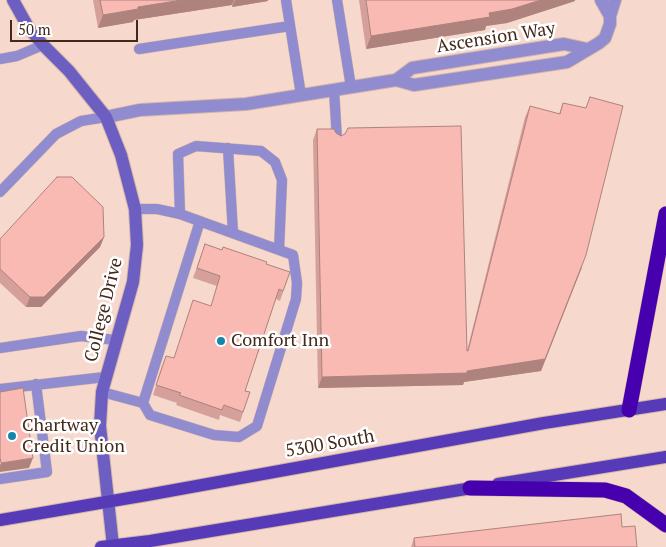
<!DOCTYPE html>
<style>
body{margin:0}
#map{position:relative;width:666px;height:547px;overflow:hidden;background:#f6d9cc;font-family:"PT Serif",serif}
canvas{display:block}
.scale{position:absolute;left:10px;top:20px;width:128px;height:22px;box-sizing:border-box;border:2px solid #43291b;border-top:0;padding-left:6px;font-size:15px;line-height:18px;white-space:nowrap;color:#43291b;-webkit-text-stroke:4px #fff;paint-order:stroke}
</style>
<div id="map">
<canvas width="666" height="547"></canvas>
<div class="scale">50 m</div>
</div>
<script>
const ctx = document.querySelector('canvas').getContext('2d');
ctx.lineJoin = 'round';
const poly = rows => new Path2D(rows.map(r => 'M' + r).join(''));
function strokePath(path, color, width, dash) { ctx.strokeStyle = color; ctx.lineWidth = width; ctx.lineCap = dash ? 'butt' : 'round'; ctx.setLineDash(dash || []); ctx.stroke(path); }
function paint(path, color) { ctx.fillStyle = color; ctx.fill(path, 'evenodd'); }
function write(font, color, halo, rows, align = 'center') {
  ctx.font = font + ' "PT Serif",serif'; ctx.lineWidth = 5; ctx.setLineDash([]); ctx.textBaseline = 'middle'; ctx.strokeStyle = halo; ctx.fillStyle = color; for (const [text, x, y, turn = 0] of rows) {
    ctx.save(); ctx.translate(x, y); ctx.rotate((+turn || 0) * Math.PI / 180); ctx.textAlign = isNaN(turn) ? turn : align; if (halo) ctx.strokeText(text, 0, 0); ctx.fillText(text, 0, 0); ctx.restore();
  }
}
const lane = poly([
 [286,0,301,95],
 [337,0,351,87],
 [139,49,290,26],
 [0,59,17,56,43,45],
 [334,90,337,140],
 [228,148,233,233],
 [0,192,56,134,81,121,106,117],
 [180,214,178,154,196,146,261,151,275,162,282,180,279,250],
 [0,348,81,336,115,340],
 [0,389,105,377],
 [102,392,143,403,150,415,214,435,239,437,257,426,296,299,297,283,293,255,180,214,157,209,135,209],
 [143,403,200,221],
 [0,479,47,472,36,384]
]);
const street = poly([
 [601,0,610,16],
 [396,80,412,68,564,44,587,49],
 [106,117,140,110,246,104,396,80,414,85,567,62,599,43,605,38,610,24,610,16,615,0]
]);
const secondary = poly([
 [13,0,28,27,43,45,69,71,106,117,121,155,135,209,137,245,133,282,102,392,100,426,113,546]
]);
const primary = poly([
 [498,484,666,457],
 [0,520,147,495,544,423,666,404],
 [101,547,150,541,478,487]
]);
const highway = poly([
 [629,410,666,214],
 [470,488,605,490,626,496,666,525]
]);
const wall = poly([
 [93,0,268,0,268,1,232,7,232,5,134,20,133,22,98,28],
 [359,0,575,0,575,1,507,23,486,26,485,30,366,49],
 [590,97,582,267,541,371,464,382,463,385,318,388,313,140,317,129,336,133,467,351,525,117,530,106,559,114,563,103,586,108],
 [104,237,100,247,41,307,26,307,0,283,0,239],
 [205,244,290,272,280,301,276,299,245,391,250,392,240,422,220,415,219,420,176,405,177,403,153,395,162,366,174,358,211,306,217,286,193,278],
 [414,538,637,547,411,547]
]);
const shadedWall = poly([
 [182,0,234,0,232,5,134,20,133,22,98,28,103,15,138,7],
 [235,0,268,0,268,1,232,7],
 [541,0,575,0,575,1,507,23,486,26,485,30,366,49,371,36],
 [104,237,100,247,41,307,26,307,30,297],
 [582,267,541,371,464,382,463,385,318,388,322,377,467,371],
 [33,458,29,468,0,472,0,465,1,463]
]);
const building = poly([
 [100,0,182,0,138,7,138,9,103,15,100,0],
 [366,0,541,0,512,9,489,13,490,17,371,36,366,0],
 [590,97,623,106,586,255,545,359,467,371,467,373,322,377,317,129,334,129,336,133,341,136,345,134,348,128,461,126,467,351,468,351,530,106,560,114,563,103,586,108,590,97],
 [57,177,72,177,103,207,104,237,44,297,30,297,0,269,0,239,57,177],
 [205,244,222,250,223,247,267,262,266,264,290,272,283,291,279,289,245,391,250,392,243,412,224,405,222,410,179,395,181,393,156,385,166,356,174,358,193,300,211,306,220,276,197,268,205,244],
 [23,388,33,458,1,463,0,457,0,392,23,388],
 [621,514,622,527,635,526,637,547,415,547,414,538,621,514]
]);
const markers = [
 [221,341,5,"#1386ac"],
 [12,436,5,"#1386ac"]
];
const streetNames = [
 ["Ascension Way",496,38,-9],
 ["College Drive",104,310,-76],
 ["5300 South",330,444,-10]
];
const poiNames = [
 ["Comfort Inn",231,341],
 ["Chartway",22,426],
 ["Credit Union",22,447]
];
strokePath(lane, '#d2b6a9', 11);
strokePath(street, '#d2b6a9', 14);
strokePath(secondary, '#d2b6a9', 14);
strokePath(primary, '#d2b6a9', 14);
strokePath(highway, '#d2b6a9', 16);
strokePath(lane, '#918bcf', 10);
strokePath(street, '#918bcf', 12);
strokePath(secondary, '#6d5fc2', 12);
strokePath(primary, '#573ab7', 12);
strokePath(highway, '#4600ad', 15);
paint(wall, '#d5a099');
paint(shadedWall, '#ae827d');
paint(building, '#f8bab2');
strokePath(building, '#ae827d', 1);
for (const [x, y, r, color] of markers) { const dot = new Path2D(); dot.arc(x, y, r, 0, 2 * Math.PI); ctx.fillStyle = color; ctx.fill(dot); strokePath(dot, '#fff', 2); }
write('18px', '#43291b', '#fff', streetNames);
write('18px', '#43291b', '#fff', poiNames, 'left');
</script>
